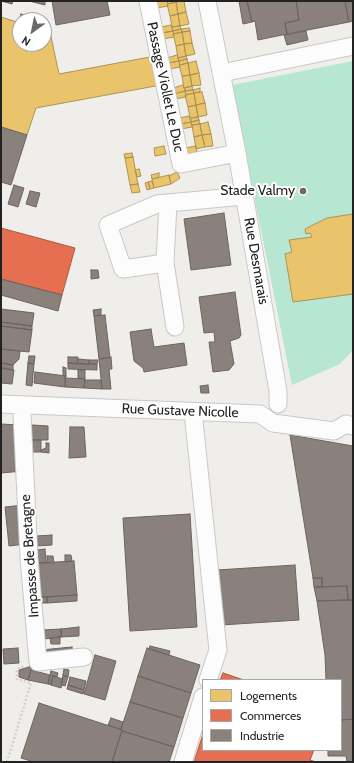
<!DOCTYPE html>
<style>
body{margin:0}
#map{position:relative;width:354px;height:763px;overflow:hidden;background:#f0eeeb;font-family:Cabin,sans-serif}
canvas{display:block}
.frame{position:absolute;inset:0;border:2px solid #222;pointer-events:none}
.legend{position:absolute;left:202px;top:679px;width:140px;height:72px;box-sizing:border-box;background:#fff;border:1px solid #a7a7a7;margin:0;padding:5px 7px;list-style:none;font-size:12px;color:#222}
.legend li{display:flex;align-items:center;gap:8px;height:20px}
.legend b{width:20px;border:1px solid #a7a7a7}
.north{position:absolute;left:12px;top:12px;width:40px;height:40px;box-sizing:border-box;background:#fff;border:1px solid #a7a7a7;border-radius:50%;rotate:213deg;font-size:11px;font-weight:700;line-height:16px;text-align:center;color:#222}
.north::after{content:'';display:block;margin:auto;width:14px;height:18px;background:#6a6968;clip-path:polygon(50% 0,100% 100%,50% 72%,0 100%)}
</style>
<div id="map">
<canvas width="354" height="763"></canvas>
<div class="frame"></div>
<ul class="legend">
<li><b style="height:11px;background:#e9c46a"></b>Logements</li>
<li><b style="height:11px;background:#e76f51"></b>Commerces</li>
<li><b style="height:11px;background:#8a817c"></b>Industrie</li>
</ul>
<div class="north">N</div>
</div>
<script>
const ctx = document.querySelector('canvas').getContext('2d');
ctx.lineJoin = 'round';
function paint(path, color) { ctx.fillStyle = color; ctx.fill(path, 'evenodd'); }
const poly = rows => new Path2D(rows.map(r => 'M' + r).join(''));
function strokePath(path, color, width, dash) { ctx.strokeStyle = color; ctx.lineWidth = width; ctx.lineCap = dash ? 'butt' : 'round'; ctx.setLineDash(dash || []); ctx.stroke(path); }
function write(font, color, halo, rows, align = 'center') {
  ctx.font = font + ' Cabin,sans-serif'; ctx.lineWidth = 4; ctx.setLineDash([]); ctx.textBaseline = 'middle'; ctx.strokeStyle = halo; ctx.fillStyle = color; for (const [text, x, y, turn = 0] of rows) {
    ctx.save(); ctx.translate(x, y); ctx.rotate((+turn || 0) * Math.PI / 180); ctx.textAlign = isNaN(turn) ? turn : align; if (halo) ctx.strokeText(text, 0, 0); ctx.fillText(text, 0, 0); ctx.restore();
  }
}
const pitch = poly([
 [353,61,353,350,340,364,292,385,232,85]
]);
const homes = poly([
 [162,1,167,1,168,6,157,8,156,2,162,1],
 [167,1,175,1,176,2,168,4,167,1],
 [184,1,186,12,178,14,176,2,184,1],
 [176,2,178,14,170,16,167,4,176,2],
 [186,12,189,24,180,26,178,14,186,12],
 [178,14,180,26,172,27,170,16,178,14],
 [1,17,20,23,20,44,44,44,44,30,50,32,59,74,155,56,161,85,36,108,27,135,1,127,1,17],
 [171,25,173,31,162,33,161,27,171,25],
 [180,26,181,29,173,31,172,27,180,26],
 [189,28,190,31,182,32,181,29,189,28],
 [181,29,182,32,174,34,173,31,181,29],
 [173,31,174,37,163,39,162,33,173,31],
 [190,31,192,43,184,44,182,32,190,31],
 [182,32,184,44,176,46,173,34,182,32],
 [192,43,195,54,186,56,184,44,192,43],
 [184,44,186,56,178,58,176,46,184,44],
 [177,55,179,61,168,63,167,58,177,55],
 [186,56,187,59,179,61,178,58,186,56],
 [187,59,188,63,180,65,179,61,187,59],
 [179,61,180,67,169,69,168,63,179,61],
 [196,61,199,73,190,75,188,63,196,61],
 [188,63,190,75,182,76,179,65,188,63],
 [199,73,201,85,192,86,190,75,199,73],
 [190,75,192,86,184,88,182,76,190,75],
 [183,85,185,91,174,94,173,88,183,85],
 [192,86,193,90,185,91,185,88,192,86],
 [200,88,200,92,194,93,193,90,200,88],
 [193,90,194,93,186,95,185,91,193,90],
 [185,91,186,97,175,99,174,94,185,91],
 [202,92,205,103,196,105,194,93,202,92],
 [194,93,196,105,188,107,185,95,194,93],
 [205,103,207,115,198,117,196,105,205,103],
 [196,105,198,117,190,118,188,107,196,105],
 [189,116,191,122,180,124,179,118,189,116],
 [198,117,199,120,191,122,191,118,198,117],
 [199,120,200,124,192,125,191,122,199,120],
 [191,122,192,127,181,129,180,124,191,122],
 [208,122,211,134,202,135,200,124,208,122],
 [200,124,202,135,194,137,192,125,200,124],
 [211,134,213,146,205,147,202,135,211,134],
 [202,135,205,147,196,149,194,137,202,135],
 [164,146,166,154,155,156,154,148,164,146],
 [196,146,197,152,186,154,185,148,196,146],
 [132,153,133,157,125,158,124,154,132,153],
 [133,157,138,184,130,185,125,158,133,157],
 [139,169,141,176,137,177,135,170,139,169],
 [177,172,180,178,171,184,169,176,177,172],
 [159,173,159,177,152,179,151,175,159,173],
 [169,175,171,184,154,188,152,179,169,175],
 [152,181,154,188,150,189,148,182,152,181],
 [148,182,150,189,147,190,145,183,148,182],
 [138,184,140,192,132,193,130,185,138,184],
 [353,214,353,294,293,302,285,254,292,252,289,240,312,237,310,233,306,234,305,229,327,218,353,214]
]);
const shops = poly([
 [1,228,75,248,62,295,1,279,1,228],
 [223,673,244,680,220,680,223,673],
 [203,734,203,750,314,750,310,760,316,762,194,762,203,734]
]);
const industry = poly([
 [1,1,13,1,12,4,1,1],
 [29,1,45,1,45,5,29,1],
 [52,1,107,1,110,15,56,25,52,1],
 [239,1,247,1,252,22,243,24,239,1],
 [247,1,296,1,299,20,285,23,287,34,258,40,255,21,252,22,247,1],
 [296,1,345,1,349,22,287,34,285,23,299,20,296,1],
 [345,1,353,1,353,21,349,22,345,1],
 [21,14,42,20,20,20,20,23,19,22,21,14],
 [44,21,49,22,50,32,44,30,44,21],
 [306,31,308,40,287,45,284,35,306,31],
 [1,127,27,135,11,185,1,182,1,127],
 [14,185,24,188,18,207,8,204,14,185],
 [30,191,40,193,36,207,26,204,30,191],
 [224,213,231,265,191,270,184,219,224,213],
 [91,270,98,270,99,278,91,279,91,270],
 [1,279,62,295,58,311,1,295,1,279],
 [235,292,241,335,239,338,230,341,234,364,229,370,213,372,209,342,215,342,214,332,204,333,199,297,235,292],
 [1,309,34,313,32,326,1,322,1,309],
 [101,309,101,315,94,316,93,310,101,309],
 [105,315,110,358,99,359,94,316,105,315],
 [1,322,32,326,32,330,1,326,1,322],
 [1,326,32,330,29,352,1,349,1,326],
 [151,329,154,347,184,343,187,365,144,372,143,368,134,361,130,332,151,329],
 [1,349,20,351,19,359,13,365,1,363,1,349],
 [29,356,35,356,34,364,28,363,29,356],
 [68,357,78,357,77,364,68,363,68,357],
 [111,357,112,369,109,369,111,389,102,389,99,359,111,357],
 [78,359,89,360,89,364,77,364,78,359],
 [89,360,98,360,97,364,89,364,89,360],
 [1,363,13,365,13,370,1,368,1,363],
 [28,363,34,364,32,386,26,385,28,363],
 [68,363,97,364,97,370,68,369,68,363],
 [63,367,66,368,66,376,63,376,63,367],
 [1,368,14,370,12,384,1,383,1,368],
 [78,370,85,370,85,379,78,378,78,370],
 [35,372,66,376,65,387,34,383,35,372],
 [65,378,85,379,84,388,65,387,65,378],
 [85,380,101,380,102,389,84,388,85,380],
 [208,385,209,393,201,393,200,386,208,385],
 [1,424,19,425,23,471,1,473,1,424],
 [33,425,48,426,48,440,30,440,30,428,33,425],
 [70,427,84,427,86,457,69,458,70,427],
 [290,435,353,446,353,600,348,600,347,586,322,587,322,578,313,578,290,435],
 [30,440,41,440,41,452,31,452,30,440],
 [46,443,49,443,49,453,41,452,41,450,46,448,46,443],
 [24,505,26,544,9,546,5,507,24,505],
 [190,514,197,627,130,631,123,518,190,514],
 [52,535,52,545,37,546,36,536,52,535],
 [45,549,46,563,38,563,37,550,45,549],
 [65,555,71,555,72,561,65,562,65,555],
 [47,556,53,556,54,563,47,563,47,556],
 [74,561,77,595,40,597,38,563,74,561],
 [295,565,299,620,221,625,217,570,295,565],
 [313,578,322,578,322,587,314,587,313,578],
 [347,586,348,600,317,601,314,587,347,586],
 [77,595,77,601,47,603,47,597,77,595],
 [36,597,47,597,47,603,37,603,36,597],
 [348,600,353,600,353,719,341,720,341,680,326,680,325,655,317,601,348,600],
 [79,627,79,636,61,637,61,629,79,627],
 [61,629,61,637,44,639,43,630,61,629],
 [60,637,60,644,51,644,50,638,60,637],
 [150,646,170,651,169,655,149,649,150,646],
 [72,647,73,656,42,659,41,650,72,647],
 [18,648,19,663,4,664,3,649,18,648],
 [147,648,200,665,191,693,138,676,147,648],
 [95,655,116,661,105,700,84,694,95,655],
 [32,666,28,680,19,677,19,670,32,666],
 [64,669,69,670,68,677,63,675,64,669],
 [31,670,50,675,48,684,28,680,31,670],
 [51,671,58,673,57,677,53,676,51,685,48,684,51,671],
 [63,675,68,677,65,686,61,685,63,675],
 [53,676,63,679,61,688,51,685,53,676],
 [138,676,191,693,183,718,130,702,138,676],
 [70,677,86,681,84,690,68,685,70,677],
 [68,685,84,690,83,694,67,689,68,685],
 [130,702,183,718,174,747,122,731,121,729,130,702],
 [39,703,122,730,112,762,34,762,21,758,39,703],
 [111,718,123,722,121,729,108,725,111,718],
 [353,719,353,762,347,762,346,756,328,756,328,750,341,750,341,720,353,719],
 [122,731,174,747,169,762,112,762,122,731]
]);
const path = poly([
 [7,762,31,683,17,679,17,669,24,666]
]);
const minor = poly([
 [148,1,181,164,237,153],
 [207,1,237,153,278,391,278,404],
 [222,73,353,46],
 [165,263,168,203],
 [175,327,165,263,123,269,108,225,157,204,244,196],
 [1,404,260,414,273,423,334,431,346,424,353,426],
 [24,405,22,415,29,558,38,662,84,657],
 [193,412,218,650,208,680],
 [183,762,203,697]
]);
const markers = [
 [303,191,4,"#6a6968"]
];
const streetNames = [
 ["Passage Viollet Le Duc",165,87,78],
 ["Rue Desmarais",256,261,80],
 ["Rue Gustave Nicolle",180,411,2],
 ["Impasse de Bretagne",30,556,-94]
];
const poiNames = [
 ["Stade Valmy",295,191]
];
paint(pitch, '#b7e6d2');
paint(homes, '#e9c46a');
strokePath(homes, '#ad9354', 1);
paint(shops, '#e76f51');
strokePath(shops, '#ac5843', 1);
paint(industry, '#8a817c');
strokePath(industry, '#6b6461', 1);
strokePath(minor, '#c9c8c7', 19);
strokePath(path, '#dccecd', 2.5, [2, 2]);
strokePath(minor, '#fdfcfc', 17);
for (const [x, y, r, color] of markers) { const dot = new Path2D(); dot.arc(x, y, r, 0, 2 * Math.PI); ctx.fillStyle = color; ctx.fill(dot); strokePath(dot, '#fff', 1.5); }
write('14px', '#222', '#fff', streetNames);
write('14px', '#222', '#fff', poiNames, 'right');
</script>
